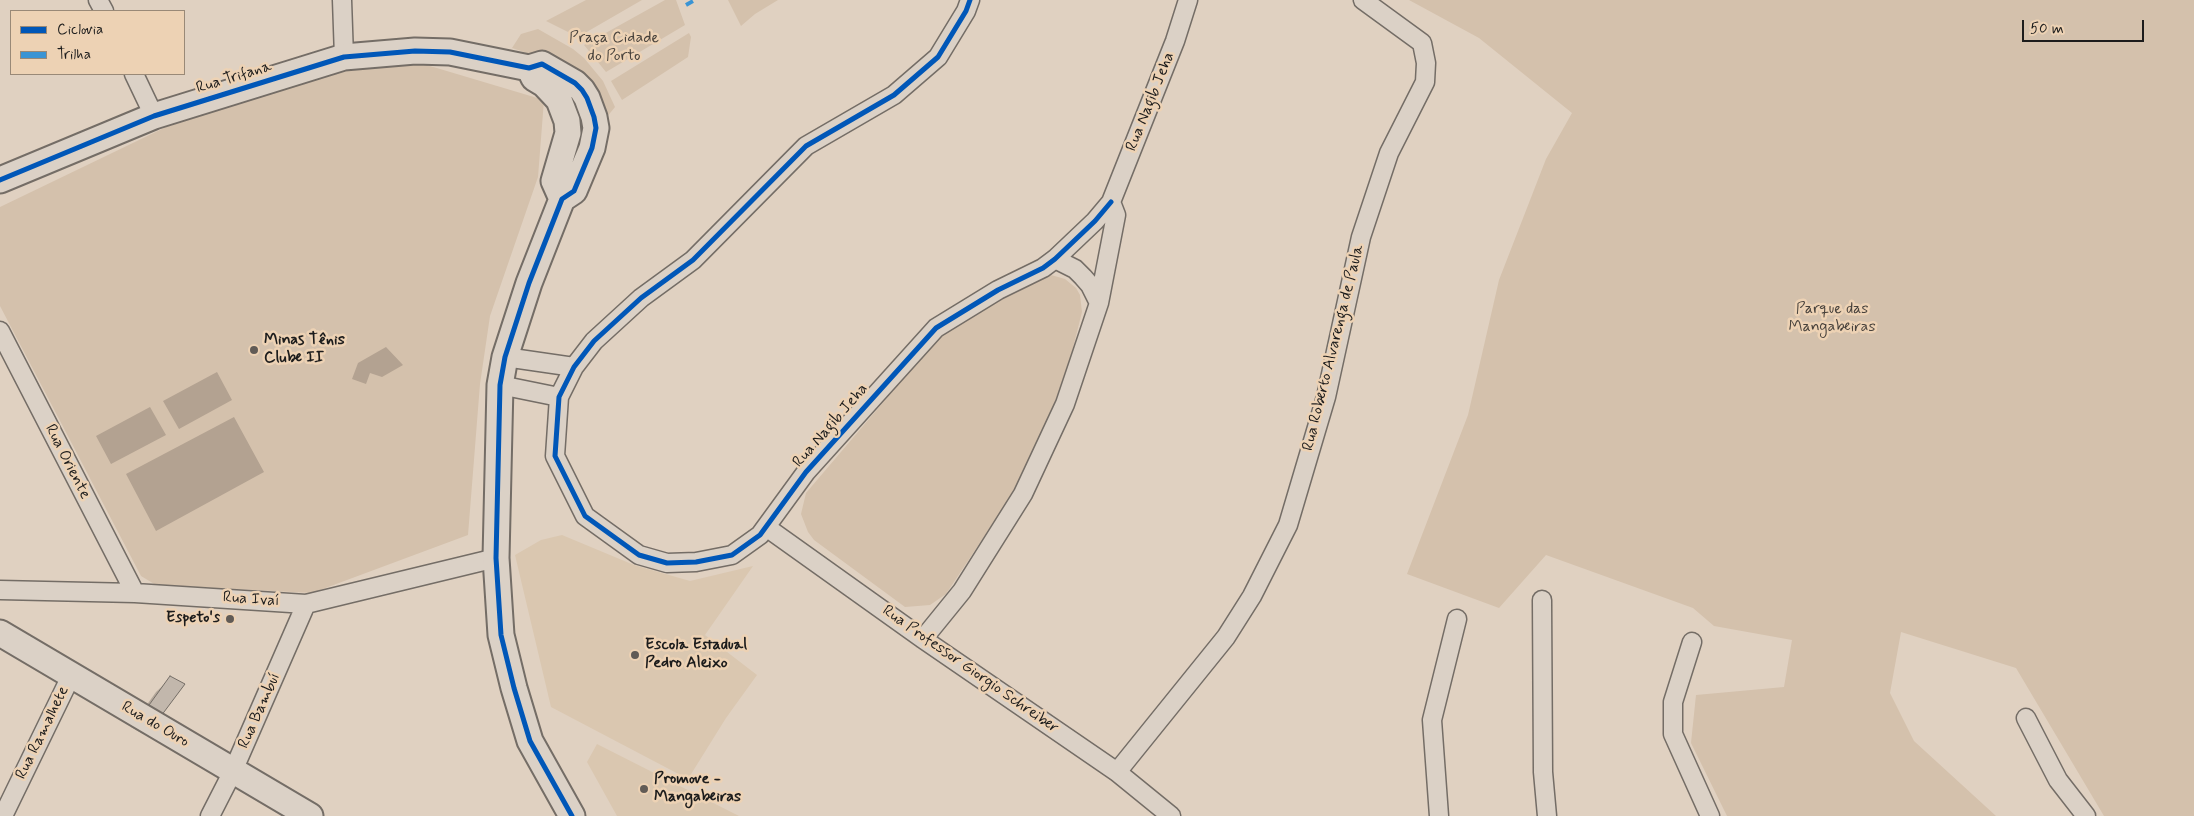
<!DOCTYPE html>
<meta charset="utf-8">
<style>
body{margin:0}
#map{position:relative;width:2194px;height:816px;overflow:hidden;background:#e0d1c1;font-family:Mynerve,sans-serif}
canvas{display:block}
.legend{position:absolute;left:10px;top:10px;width:175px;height:65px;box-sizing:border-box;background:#edd2b4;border:1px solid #998977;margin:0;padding:6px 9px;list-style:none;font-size:15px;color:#1c1c1c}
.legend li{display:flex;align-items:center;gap:10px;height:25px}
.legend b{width:25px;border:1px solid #998977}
.scale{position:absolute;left:2022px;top:20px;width:122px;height:22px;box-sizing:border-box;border:2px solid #1c1c1c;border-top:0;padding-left:6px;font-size:15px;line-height:18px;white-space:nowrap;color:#1c1c1c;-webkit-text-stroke:4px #edd2b4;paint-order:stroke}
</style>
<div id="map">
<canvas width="2194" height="816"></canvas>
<ul class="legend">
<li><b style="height:6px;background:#0057b8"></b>Ciclovia</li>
<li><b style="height:6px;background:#3a94d4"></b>Trilha</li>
</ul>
<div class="scale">50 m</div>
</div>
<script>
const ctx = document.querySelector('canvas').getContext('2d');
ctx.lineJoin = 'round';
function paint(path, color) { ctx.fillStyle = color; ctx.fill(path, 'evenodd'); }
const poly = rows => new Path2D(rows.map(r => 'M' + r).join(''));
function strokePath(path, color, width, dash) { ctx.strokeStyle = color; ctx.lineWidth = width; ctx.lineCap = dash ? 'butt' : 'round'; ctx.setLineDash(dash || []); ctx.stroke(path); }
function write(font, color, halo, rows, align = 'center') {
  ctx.font = font + ' Mynerve,sans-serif'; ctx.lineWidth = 5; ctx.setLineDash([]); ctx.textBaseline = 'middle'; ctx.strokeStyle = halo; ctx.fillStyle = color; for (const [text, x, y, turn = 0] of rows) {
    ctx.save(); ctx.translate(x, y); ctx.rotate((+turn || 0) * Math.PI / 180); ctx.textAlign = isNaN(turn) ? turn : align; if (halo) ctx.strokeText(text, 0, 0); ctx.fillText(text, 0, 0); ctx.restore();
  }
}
const built = poly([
 [562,535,634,565,690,581,753,566,705,635,757,675,726,718,688,779,551,707,515,555,541,540],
 [597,744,739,816,617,816,587,762]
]);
const green = poly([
 [586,0,642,0,578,37,546,21],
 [665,0,676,0,685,25,606,72,584,45],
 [728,0,778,0,755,14,741,26],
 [1409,0,2194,0,2194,816,2104,816,2016,668,1901,632,1890,693,1914,741,1996,816,1727,816,1691,743,1696,695,1784,687,1792,640,1714,626,1693,608,1546,555,1499,608,1407,574,1468,415,1499,280,1546,159,1572,113,1479,38],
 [538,29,573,49,584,58,603,81,615,107,602,123,542,58,512,48,521,34],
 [689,33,691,37,688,57,622,100,611,81],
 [420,63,544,100,538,177,490,316,480,384,468,535,312,593,156,585,141,576,0,306,0,207,166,127,344,70],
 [1051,275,1065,279,1076,288,1080,295,1082,312,1071,356,1046,427,1013,493,946,594,930,605,905,607,814,540,808,532,801,514,806,493,932,345,954,326,973,314]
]);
const water = poly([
 [386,347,403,365,382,377,370,373,366,384,352,379,358,363],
 [217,372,232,400,179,429,163,401],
 [150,407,166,435,111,464,96,436],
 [234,417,264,472,156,531,126,474]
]);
const shadow = poly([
 [171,678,157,720,143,734,131,727,156,692]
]);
const building = poly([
 [170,676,185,684,158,720,144,712,170,676]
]);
const street = poly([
 [98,0,104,11],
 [342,0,344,57],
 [970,0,966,11,938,57,894,95,806,146,693,260,641,298,594,341,574,367,559,397,555,456,585,516,639,555,667,563,696,562,732,555,760,535,806,472,936,328,998,290,1043,268,1055,259,1095,221,1111,202],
 [134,74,154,116],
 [1055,259,1075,269,1083,277,1090,285,1099,303],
 [0,331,135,593],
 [505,357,574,367],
 [500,385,559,397],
 [766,527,923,639,1117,772,1171,816],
 [0,590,135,593,306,604,496,558],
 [1542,600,1543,772,1547,816],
 [923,639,962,591,1023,494,1065,404,1099,303,1116,215,1111,202,1175,41,1188,0],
 [1692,642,1673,702,1673,734,1710,816],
 [2026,718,2058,780,2086,816],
 [1117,772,1226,637,1252,596,1288,525,1326,397,1361,237,1389,153,1425,82,1426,63,1422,43,1363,0],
 [3,816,71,676],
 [210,816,233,771,306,604],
 [1439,816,1432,720,1457,619]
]);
const secondary = poly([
 [529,68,534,78,544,84,559,100,567,121,568,133,554,181,562,199],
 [0,180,154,116,344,57,415,51,450,52,529,68,542,64,575,83,582,90,587,98,594,117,596,128,592,148,574,191,562,199,529,283,505,357,500,385,496,558,501,635,514,688,530,741,572,816],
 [0,633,310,816]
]);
const quiet = poly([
 [686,5,695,0]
]);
const cycleway = poly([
 [970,0,966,11,938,57,894,95,806,146,693,260,641,298,594,341,574,367,559,397,555,456,585,516,639,555,667,563,696,562,732,555,760,535,806,472,936,328,998,290,1043,268,1055,259,1095,221,1111,202],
 [0,180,154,116,344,57,415,51,450,52,529,68,542,64,575,83,582,90,587,98,594,117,596,128,592,148,574,191,562,199,529,283,505,357,500,385,496,558,501,635,514,688,530,741,572,816]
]);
const markers = [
 [254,350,5,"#615b56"],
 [230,619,5,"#615b56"],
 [635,655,5,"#615b56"],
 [644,789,5,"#615b56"]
];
const parkNames = [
 ["Praça Cidade",614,39],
 ["do Porto",614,57],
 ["Parque das",1832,310],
 ["Mangabeiras",1832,328]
];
const streetNames = [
 ["Rua Trifana",234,78,-17],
 ["Rua Nagib Jeha",1151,102,-68],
 ["Rua Roberto Alvarenga de Paula",1334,348,-76],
 ["Rua Nagib Jeha",831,426,-49],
 ["Rua Oriente",67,462,63],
 ["Rua Ivaí",251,600,4],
 ["Rua Professor Giorgio Schreiber",970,670,35],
 ["Rua Bambuí",260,711,-66],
 ["Rua do Ouro",155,725,30],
 ["Rua Ramalhete",43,733,-64]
];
const poiNames = [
 ["Minas Tênis",264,341],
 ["Clube II",264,359],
 ["Espeto's",220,619,"right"],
 ["Escola Estadual",645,646],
 ["Pedro Aleixo",645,664],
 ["Promove -",654,780],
 ["Mangabeiras",654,798]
];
paint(built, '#dac7b0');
paint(green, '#d4c1ac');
paint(water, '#b3a291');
paint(shadow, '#0003');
paint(building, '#c2b7ac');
strokePath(building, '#746d66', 1);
strokePath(street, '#746d66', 21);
strokePath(secondary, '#746d66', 29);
strokePath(street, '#dbd1c6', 18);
strokePath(secondary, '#dbd1c6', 25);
strokePath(quiet, '#3a94d4', 4, [8, 4]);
strokePath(cycleway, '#0057b8', 5);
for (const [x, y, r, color] of markers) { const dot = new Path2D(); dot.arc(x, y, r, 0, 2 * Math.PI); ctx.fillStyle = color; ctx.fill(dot); strokePath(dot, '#edd2b4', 2); }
write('16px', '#48423c', '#edd2b4', parkNames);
write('16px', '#1c1c1c', '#edd2b4', streetNames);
write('bold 16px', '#1c1c1c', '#edd2b4', poiNames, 'left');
</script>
